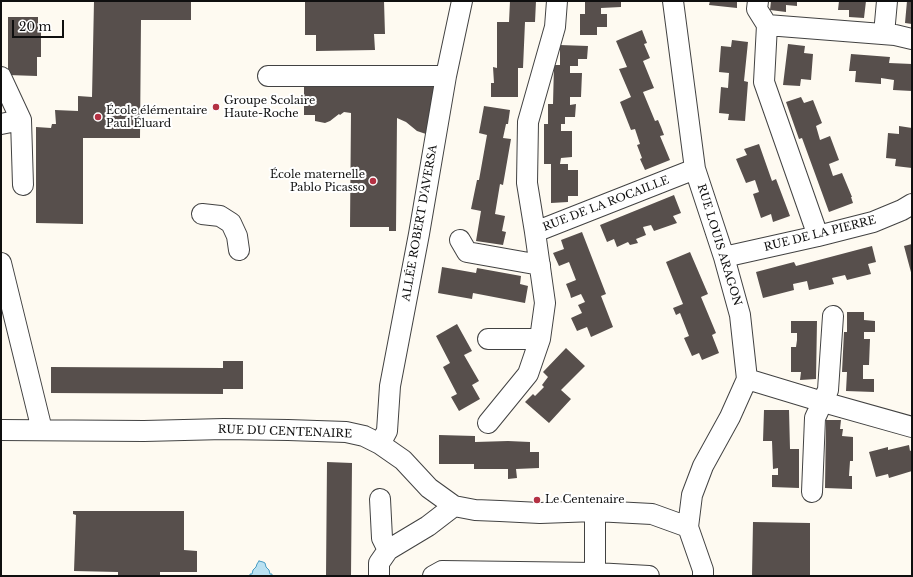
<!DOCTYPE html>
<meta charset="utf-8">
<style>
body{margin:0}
#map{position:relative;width:913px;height:577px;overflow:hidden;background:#fefaf1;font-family:"Libre Baskerville",serif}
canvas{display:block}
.frame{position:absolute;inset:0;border:2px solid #0f0f0f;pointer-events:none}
.scale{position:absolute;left:12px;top:20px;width:52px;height:18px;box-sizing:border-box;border:2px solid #0f0f0f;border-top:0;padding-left:5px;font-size:12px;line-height:14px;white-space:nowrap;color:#0f0f0f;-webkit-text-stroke:3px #fff;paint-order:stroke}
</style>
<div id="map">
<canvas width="913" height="577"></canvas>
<div class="frame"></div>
<div class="scale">20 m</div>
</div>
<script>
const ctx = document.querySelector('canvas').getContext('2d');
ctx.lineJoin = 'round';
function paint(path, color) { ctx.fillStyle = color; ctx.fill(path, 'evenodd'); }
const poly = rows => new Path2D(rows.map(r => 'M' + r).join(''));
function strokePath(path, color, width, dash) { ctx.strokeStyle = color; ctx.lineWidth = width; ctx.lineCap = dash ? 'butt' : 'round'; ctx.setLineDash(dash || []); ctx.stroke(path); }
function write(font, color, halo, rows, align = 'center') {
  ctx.font = font + ' "Libre Baskerville",serif'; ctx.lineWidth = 4; ctx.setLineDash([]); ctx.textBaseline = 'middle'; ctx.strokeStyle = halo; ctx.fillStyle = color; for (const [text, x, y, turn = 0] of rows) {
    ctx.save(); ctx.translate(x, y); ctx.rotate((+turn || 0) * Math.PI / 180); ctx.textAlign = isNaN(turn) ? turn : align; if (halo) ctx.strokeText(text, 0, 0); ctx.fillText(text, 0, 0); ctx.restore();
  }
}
const water = poly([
 [259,561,263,562,265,563,266,567,269,570,270,574,272,574,272,576,250,576,250,574,252,574,253,570,256,567,257,564,259,561]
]);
const building = poly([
 [94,1,191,1,191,20,141,20,140,138,83,138,83,224,36,223,36,127,51,128,52,124,56,124,55,110,78,111,78,96,92,97],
 [305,1,384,1,385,34,374,34,375,50,316,51,316,35,305,35],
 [510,1,536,1,535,22,525,22,523,68,518,68,518,97,491,97,491,83,494,83,493,67,497,68,497,22,509,22],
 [585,1,621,1,621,7,601,8,601,14,607,14,607,27,597,27,597,35,580,35,580,14,585,14],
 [710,1,737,1,737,8,709,5],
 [771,1,797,1,797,6,786,5,786,12,770,10],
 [839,1,866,1,864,18,849,17,849,10,838,10],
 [907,1,912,1,912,24,905,23],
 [8,17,38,17,38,32,41,32,41,57,37,57,37,76,8,75],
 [642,30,647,43,644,44,650,58,643,61,654,88,643,92,655,121,658,120,661,127,664,135,660,136,670,160,645,170,640,159,642,158,637,145,640,144,635,129,631,130,620,102,631,97,619,69,627,67,616,41],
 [732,40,748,42,744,81,748,82,745,121,728,120,729,114,719,113,721,87,728,88,729,73,719,72,721,46,731,47],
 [788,44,805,46,804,53,813,54,811,80,801,79,800,86,783,85],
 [560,45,588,46,587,59,578,59,578,66,570,66,570,73,582,73,581,97,570,97,570,105,576,104,575,117,565,117,565,124,561,124,561,131,572,131,572,157,561,158,560,164,568,164,568,170,578,170,578,196,568,196,568,202,551,203,551,164,544,164,544,124,548,124,548,104,553,104,554,65,560,65],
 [851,54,890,57,889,63,912,64,912,91,893,90,894,80,881,78,881,84,855,82,856,71,849,71],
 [304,80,435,80,426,134,417,131,406,122,397,118,396,231,389,231,389,227,350,227,351,113,344,112,340,115,339,114,330,121,325,123,315,121,315,115,304,115],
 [801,97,804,103,813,100,822,123,816,126,820,140,830,136,839,160,829,164,833,176,842,173,852,197,851,197,853,203,829,212,802,138,799,139,786,102],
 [484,106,510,110,508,124,506,124,503,138,511,139,503,185,500,184,495,214,505,216,502,231,506,232,503,245,476,241,481,211,471,209,477,180,479,180,487,135,479,133],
 [899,126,912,128,912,168,895,166,896,159,886,158,888,133,899,134],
 [759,144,772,181,776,179,790,216,773,222,771,214,761,218,753,194,759,192,755,180,746,183,736,159,747,155,744,149],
 [674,195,681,213,673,216,677,223,654,231,651,225,643,227,646,235,636,239,638,243,630,245,628,242,617,247,614,239,607,242,600,225],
 [582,232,606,294,601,296,613,327,591,337,587,327,577,331,571,318,582,313,578,305,585,302,581,294,571,298,570,294,566,284,576,280,569,262,559,266,553,253,564,249,561,240],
 [912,244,912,276,904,246],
 [872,246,876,262,868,264,871,274,847,280,845,275,832,278,834,284,809,290,807,281,793,284,794,290,763,298,756,272,794,262,796,266],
 [690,252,708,294,701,297,716,333,712,335,719,353,702,360,699,353,692,356,684,338,689,336,680,313,676,315,673,308,683,304,666,262],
 [442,267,476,273,477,268,521,276,520,284,528,286,525,303,473,293,472,299,438,293],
 [847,312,864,312,864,320,875,321,875,332,864,332,864,339,870,339,869,365,863,365,863,379,874,379,874,392,846,391,847,372,842,372,844,332,847,332],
 [791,321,817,321,816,379,800,380,801,372,791,372,791,347,796,347,797,340,797,333,791,333],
 [457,324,472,351,464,355,479,381,472,385,480,399,459,411,451,397,457,394,443,367,450,363,436,336],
 [566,348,585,366,561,390,571,399,549,423,525,402,533,394,535,396,544,387,542,385,548,377,543,372],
 [223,361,243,361,243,389,223,389,223,394,51,393,51,367,223,368],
 [764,410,789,410,790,449,799,449,799,488,772,487,772,475,778,475,778,468,773,469,772,441,763,441],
 [826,420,841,420,840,429,843,429,842,436,853,437,853,461,850,461,849,476,852,476,852,489,825,488],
 [439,435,475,436,475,442,508,441,530,442,530,452,539,452,539,468,516,469,517,478,508,479,508,469,474,469,474,464,439,464],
 [909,445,910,451,912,450,912,471,889,478,888,474,876,477,869,452,888,447,888,450],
 [327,462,352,463,351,576,326,576],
 [73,511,184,511,184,550,197,551,197,572,160,572,160,576,118,576,118,572,74,571,76,515,73,514],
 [753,522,810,523,810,576,752,576]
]);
const minor = poly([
 [557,1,555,27,528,122,527,183,535,232,695,169],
 [673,1,695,169,724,257,740,315,747,379,730,417,703,466,692,495,688,527,703,570,703,576],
 [758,1,757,9,767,25],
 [884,34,887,1],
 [268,76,446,76],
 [1,77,21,120],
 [1,124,21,120,23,185],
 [202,214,220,216,231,223,237,236,239,250],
 [818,236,764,82,767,25,895,35,912,39],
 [460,240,467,252,540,265],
 [724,257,818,236,873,222,902,210,912,204],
 [1,263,42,430],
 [488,339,540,339,545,303,535,232],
 [747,379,823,402,912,427],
 [488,423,528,374,540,339],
 [1,430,144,431,224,429,288,430,346,432,364,436,380,444,403,460,429,488,454,506,475,510,500,511,540,513,595,511,652,514,688,527],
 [380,444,387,431,390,386,419,234,446,76,462,1],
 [812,492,815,418,828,390,833,316],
 [380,499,382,538,388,550],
 [595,573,649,576],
 [379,576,379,563,388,550,428,526,454,506],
 [433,576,442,571,595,573,595,511]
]);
const markers = [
 [216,107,4,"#b43143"],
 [98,117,4,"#b43143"],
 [373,181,4,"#b43143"],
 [537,500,4,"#b43143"]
];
const poiNames = [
 ["Groupe Scolaire",224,101],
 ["Haute-Roche",224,114],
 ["École élémentaire",106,111],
 ["Paul Éluard",106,124],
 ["École maternelle",365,175,"right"],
 ["Pablo Picasso",365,188,"right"],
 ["Le Centenaire",545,500]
];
const streetNames = [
 ["RUE DE LA ROCAILLE",606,204,-21],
 ["ALLÉE ROBERT D'AVERSA",420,223,-80],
 ["RUE DE LA PIERRE",820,234,-14],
 ["RUE LOUIS ARAGON",719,245,73],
 ["RUE DU CENTENAIRE",285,432,2]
];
paint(water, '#bae1f1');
strokePath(water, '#479cc3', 1);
paint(building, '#574f4c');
strokePath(minor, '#424242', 22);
strokePath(minor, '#fff', 20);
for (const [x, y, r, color] of markers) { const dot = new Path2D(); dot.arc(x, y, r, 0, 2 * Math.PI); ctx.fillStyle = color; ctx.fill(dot); strokePath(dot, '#fff', 1.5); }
write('11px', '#0f0f0f', '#fff', poiNames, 'left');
write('11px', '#0f0f0f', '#fff', streetNames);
</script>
